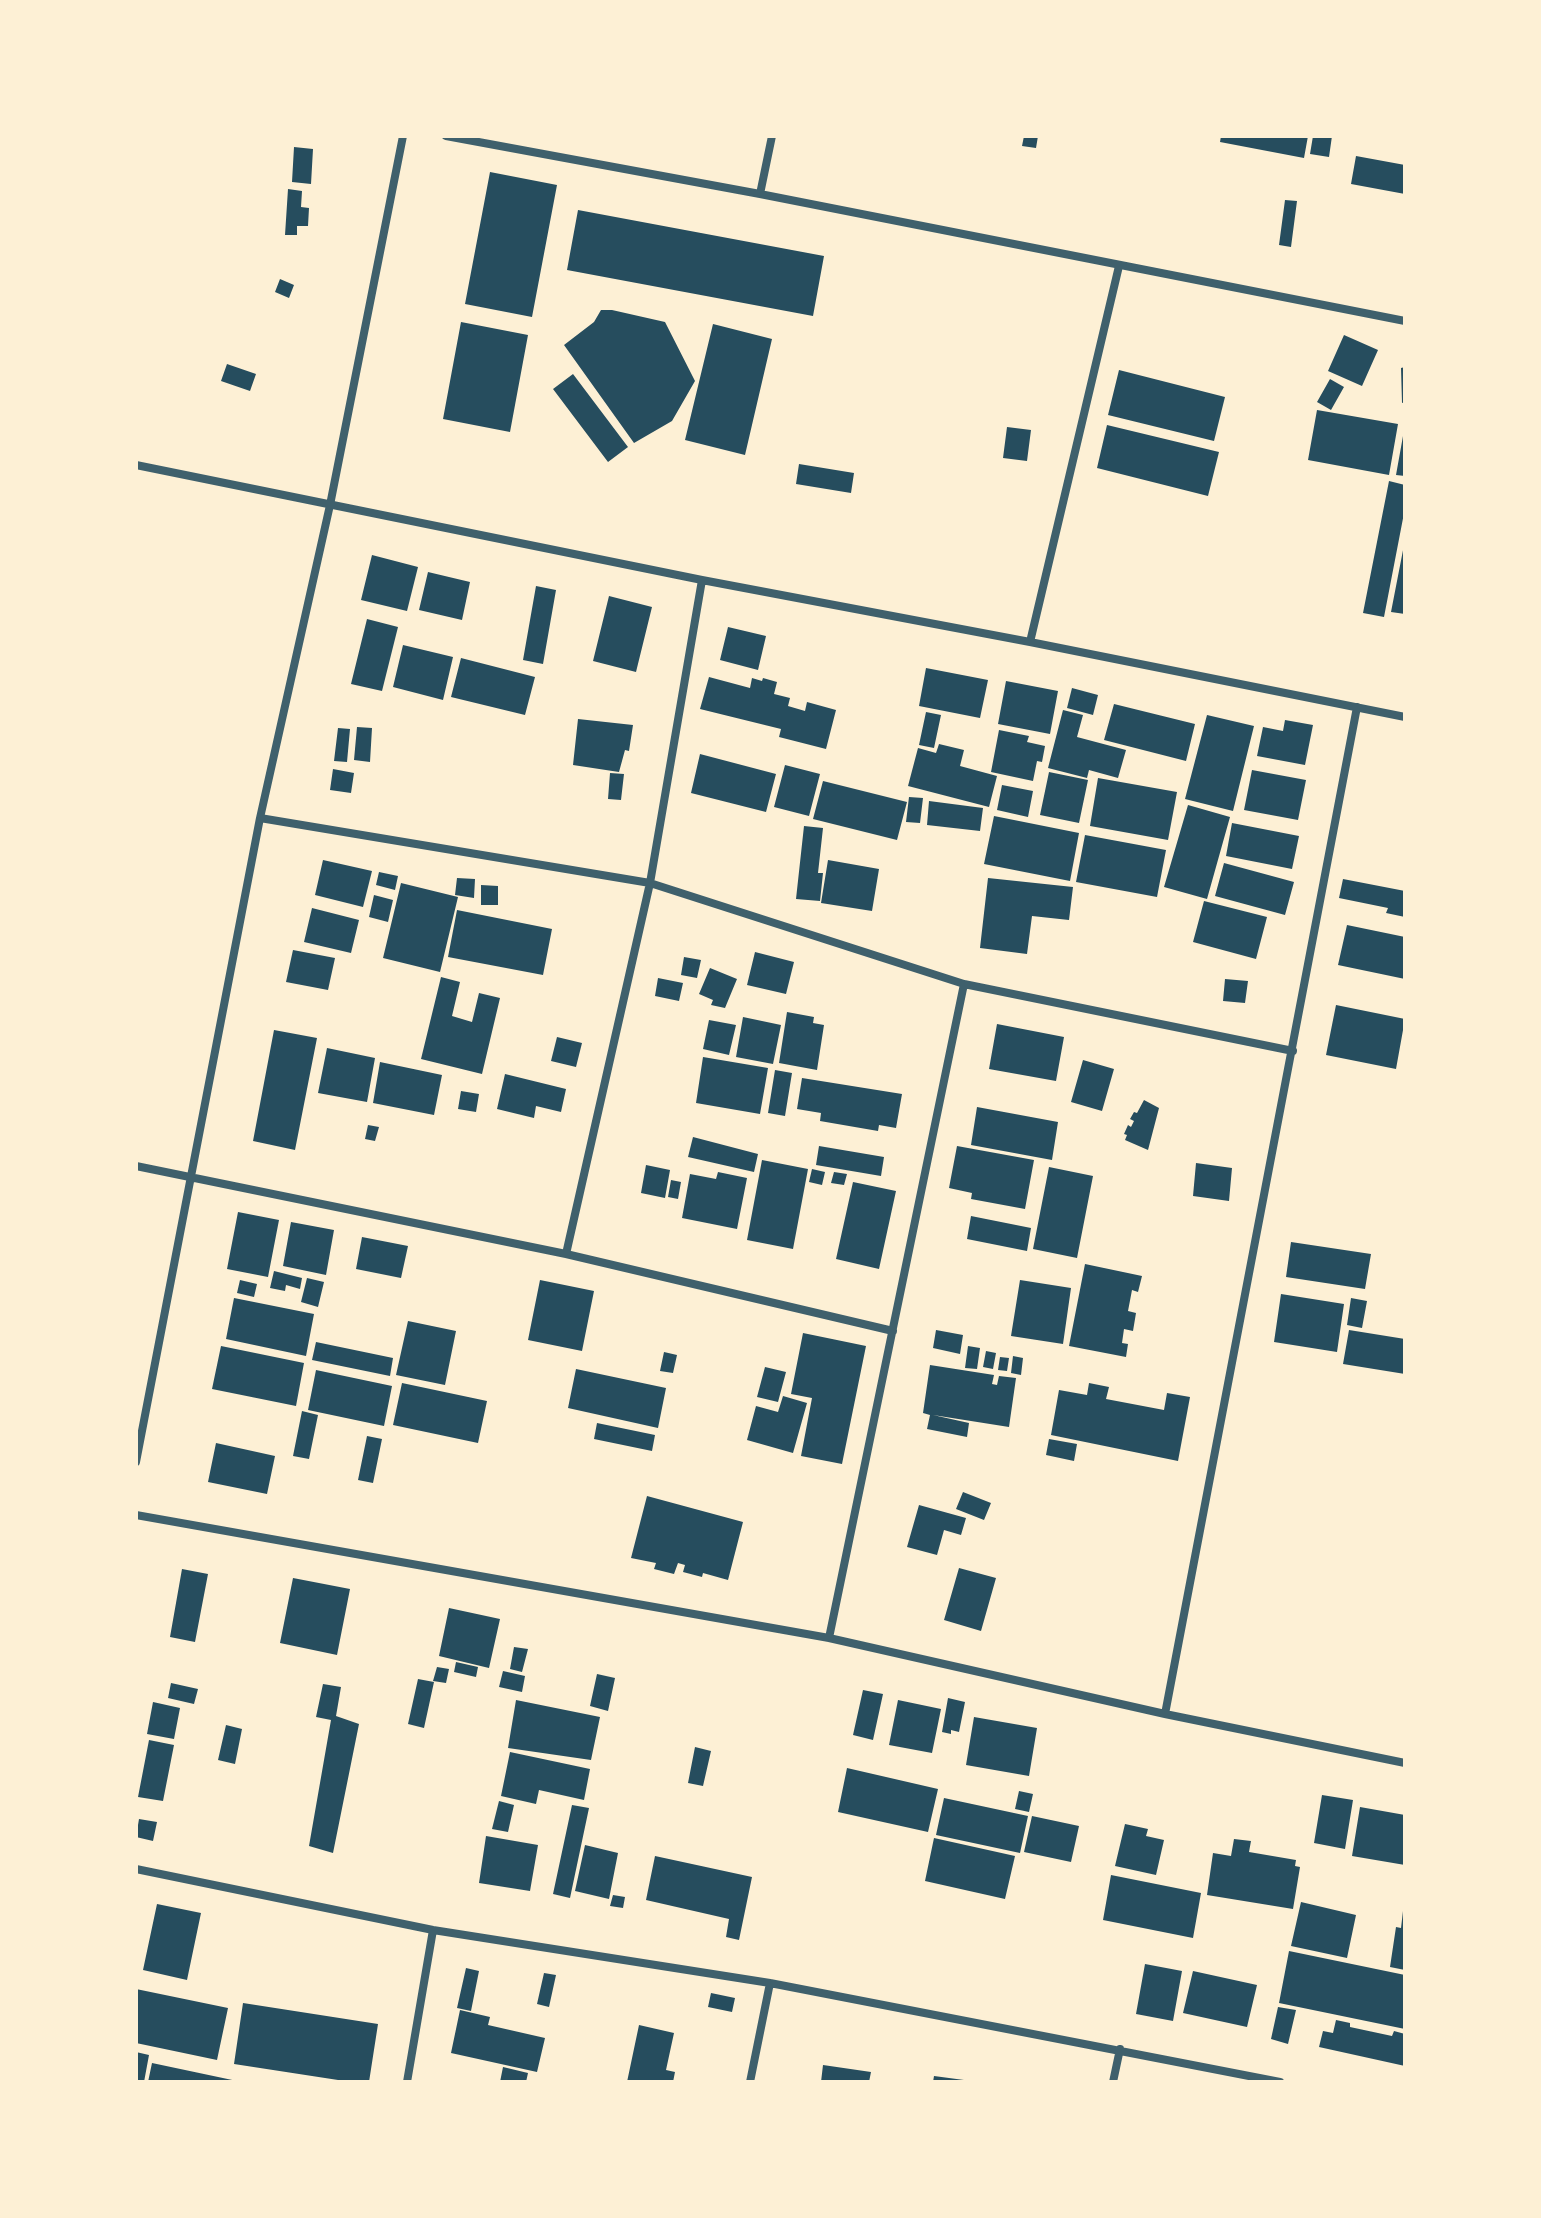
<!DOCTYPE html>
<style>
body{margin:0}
#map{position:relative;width:1541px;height:2218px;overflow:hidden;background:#fdf0d5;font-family:"DejaVu Sans",sans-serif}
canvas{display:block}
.frame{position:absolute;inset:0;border:138px solid #fdf0d5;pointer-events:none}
</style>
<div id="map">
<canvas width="1541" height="2218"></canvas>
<div class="frame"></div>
</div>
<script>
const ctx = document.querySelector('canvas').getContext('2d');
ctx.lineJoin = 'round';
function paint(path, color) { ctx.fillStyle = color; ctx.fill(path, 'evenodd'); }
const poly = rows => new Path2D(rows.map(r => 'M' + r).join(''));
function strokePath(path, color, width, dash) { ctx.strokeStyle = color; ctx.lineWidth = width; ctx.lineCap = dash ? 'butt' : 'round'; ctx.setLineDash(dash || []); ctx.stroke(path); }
const building = poly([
 [1024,136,1038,136,1036,148,1022,146],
 [1221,136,1308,136,1304,158,1220,142],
 [1313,136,1332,136,1329,157,1310,154],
 [294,147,313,149,311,184,292,182],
 [1356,156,1405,165,1405,194,1351,184],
 [490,172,557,185,532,317,465,304],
 [288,189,302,191,301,207,309,208,308,226,297,226,297,235,285,235],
 [1285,200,1297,201,1291,247,1279,245],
 [578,210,824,256,813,316,567,270],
 [280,279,294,285,289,298,275,292],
 [601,310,612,310,665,322,695,381,672,421,634,443,564,345,594,322],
 [461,322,528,335,510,432,443,419],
 [713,324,772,339,745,455,685,440],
 [1344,335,1378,350,1362,386,1328,371],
 [227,364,256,374,250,391,221,381],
 [1405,367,1405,402,1402,403,1401,368],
 [1119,370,1225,397,1214,441,1108,415],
 [573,374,628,447,608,462,553,389],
 [1330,379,1344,387,1331,410,1317,402],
 [1317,410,1398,424,1389,475,1308,460],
 [1107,425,1219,452,1208,496,1097,468],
 [1007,427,1031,430,1027,461,1003,458],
 [1403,436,1405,437,1405,476,1396,475],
 [799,464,854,473,851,493,796,484],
 [1389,481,1405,485,1405,508,1384,617,1363,613],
 [1404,545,1405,545,1405,614,1391,612],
 [372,555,418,567,407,611,361,600],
 [428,572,470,582,462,620,419,610],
 [536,586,556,590,543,664,523,660],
 [609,596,652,607,636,672,593,661],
 [367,619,398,627,382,691,351,684],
 [728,627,766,636,758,670,720,660],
 [403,645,453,657,443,700,393,687],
 [461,658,535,677,525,715,451,697],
 [926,668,988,680,980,718,919,706],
 [709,677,750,688,752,678,762,681,763,678,777,682,774,694,790,698,788,706,805,711,807,702,836,710,826,749,779,737,781,729,700,709],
 [1006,681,1058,691,1050,734,998,724],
 [1072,688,1098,695,1093,715,1067,708],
 [1114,704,1195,724,1186,761,1104,740],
 [1063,710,1083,715,1077,737,1126,750,1118,778,1089,770,1087,778,1048,768],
 [926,712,941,715,934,748,919,745],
 [1207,715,1254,726,1233,811,1185,799],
 [578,719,633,725,629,751,625,750,619,772,573,765],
 [1285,720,1313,725,1305,765,1257,756,1263,727,1283,731],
 [357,727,372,728,370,762,354,760],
 [338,728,350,729,347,762,334,761],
 [999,730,1029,736,1027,742,1045,746,1042,762,1037,761,1033,781,991,772],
 [939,744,964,750,960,766,997,776,989,807,908,786,918,748,936,753],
 [700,754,776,774,766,812,691,793],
 [785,765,820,774,809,816,774,807],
 [333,769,354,773,351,793,330,790],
 [1252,770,1306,780,1298,820,1244,810],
 [1049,772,1088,780,1079,823,1040,815],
 [610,773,624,774,621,800,608,799],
 [1098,778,1177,792,1168,840,1090,826],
 [823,781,907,802,897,840,813,819],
 [1002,785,1033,791,1028,817,997,810],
 [909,797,923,798,920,823,906,822],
 [929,801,983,808,980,831,927,825],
 [1188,805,1230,817,1207,899,1164,887],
 [994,816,1079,833,1070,881,984,864],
 [1232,823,1299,836,1292,869,1226,856],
 [804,826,823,828,818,873,823,873,820,901,796,899],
 [1085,835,1166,850,1157,897,1076,882],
 [323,860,372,871,363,907,315,895],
 [828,860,879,869,872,911,821,903],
 [1224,863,1294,882,1285,915,1215,896],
 [379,872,398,876,395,890,376,885],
 [457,878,475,879,474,898,455,895],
 [988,878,1073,887,1069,920,1032,916,1027,954,980,948],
 [1343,879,1405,891,1405,917,1386,913,1388,908,1339,898],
 [401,883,458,897,440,972,383,958],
 [481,885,498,886,498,905,481,905],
 [374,895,393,900,388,922,369,917],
 [1204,901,1267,917,1256,959,1193,942],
 [312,908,359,920,351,953,304,942],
 [457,910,552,929,543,975,448,957],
 [1347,925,1405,937,1405,979,1338,965],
 [293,950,335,958,328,990,286,982],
 [755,952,794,962,786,994,747,985],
 [684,957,701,960,697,978,681,975],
 [710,968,737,979,725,1008,711,1005,713,1000,699,994],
 [441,977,460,982,452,1016,472,1022,479,993,500,998,482,1074,421,1059],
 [658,978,683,983,679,1001,655,996],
 [1225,979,1248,981,1245,1003,1223,1001],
 [1336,1005,1405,1019,1396,1069,1326,1055],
 [787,1012,814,1017,813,1023,824,1025,817,1070,779,1063],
 [743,1017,781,1025,773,1064,736,1057],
 [709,1020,736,1025,729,1055,703,1049],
 [997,1024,1064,1037,1056,1081,989,1069],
 [274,1030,317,1038,295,1150,253,1141],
 [557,1037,582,1043,576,1067,551,1061],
 [327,1048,375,1058,367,1102,318,1093],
 [703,1057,768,1068,760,1114,696,1103],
 [1083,1060,1114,1069,1102,1111,1071,1102],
 [380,1062,442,1075,434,1115,373,1103],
 [775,1070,792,1073,785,1116,768,1113],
 [505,1074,566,1089,561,1112,536,1106,534,1118,497,1109],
 [802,1078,902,1094,896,1128,879,1125,878,1131,820,1121,821,1113,797,1109],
 [461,1091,479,1094,476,1112,458,1109],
 [1144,1100,1159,1108,1148,1150,1125,1140,1127,1135,1124,1134,1128,1125,1131,1127,1134,1121,1130,1119,1134,1112,1137,1113],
 [977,1107,1058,1122,1052,1160,971,1145],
 [368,1125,379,1127,375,1141,365,1139],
 [693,1137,758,1154,754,1172,688,1157],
 [819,1146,884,1157,881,1176,816,1165],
 [957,1146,1034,1160,1025,1209,971,1199,972,1193,949,1188],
 [762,1160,808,1169,793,1249,747,1240],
 [1196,1163,1232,1168,1229,1201,1193,1196],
 [646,1165,670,1170,665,1198,641,1193],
 [1049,1167,1093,1176,1077,1258,1033,1249],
 [812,1169,825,1172,822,1185,809,1182],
 [718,1172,747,1178,737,1229,682,1218,690,1174,716,1179],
 [834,1172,847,1174,844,1185,831,1183],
 [671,1180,681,1182,678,1199,668,1197],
 [853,1182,896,1191,879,1269,836,1259],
 [238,1212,279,1220,268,1277,227,1269],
 [971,1216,1031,1228,1027,1251,967,1239],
 [291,1222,334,1230,326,1275,283,1266],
 [362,1237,408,1246,401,1278,356,1269],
 [1291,1242,1371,1254,1365,1289,1286,1277],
 [1085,1264,1142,1276,1138,1292,1132,1290,1128,1311,1136,1313,1133,1331,1124,1329,1122,1343,1128,1344,1126,1357,1069,1346],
 [274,1271,302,1278,300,1289,286,1285,285,1291,270,1288],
 [307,1278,324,1282,318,1307,301,1302],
 [240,1280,257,1284,254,1297,237,1293],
 [540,1280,594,1291,582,1351,528,1340],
 [1020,1280,1071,1288,1063,1344,1011,1336],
 [1281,1294,1344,1304,1337,1352,1274,1342],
 [234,1298,314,1314,306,1356,226,1339],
 [1351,1298,1367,1301,1362,1328,1347,1325],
 [408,1321,456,1331,445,1385,396,1375],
 [936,1330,963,1335,960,1354,933,1348],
 [1349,1330,1405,1339,1405,1374,1343,1364],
 [803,1333,866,1346,842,1464,801,1456,812,1398,791,1394],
 [316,1342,393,1358,390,1376,312,1360],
 [221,1346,304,1363,296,1406,212,1389],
 [968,1346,980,1348,977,1369,965,1368],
 [986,1351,996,1353,993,1369,983,1367],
 [664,1352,677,1355,673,1373,660,1371],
 [1013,1356,1023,1358,1021,1375,1011,1373],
 [1000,1357,1009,1358,1007,1371,998,1370],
 [930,1365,994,1375,992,1384,997,1385,999,1376,1016,1378,1009,1427,933,1415,969,1423,967,1437,927,1429,930,1415,923,1413],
 [765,1367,786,1372,778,1402,757,1397],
 [576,1369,666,1388,658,1428,568,1408],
 [316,1370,392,1386,384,1426,308,1410],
 [402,1383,487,1401,478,1443,393,1425],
 [1089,1383,1109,1387,1106,1399,1164,1410,1167,1393,1190,1397,1178,1461,1051,1435,1059,1390,1087,1395],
 [783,1396,807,1403,793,1453,747,1440,756,1406,778,1412],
 [302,1411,318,1415,309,1459,293,1456],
 [597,1423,655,1435,652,1451,594,1439],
 [367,1436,382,1439,373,1483,358,1480],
 [1049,1439,1077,1444,1074,1461,1046,1455],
 [216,1443,275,1456,267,1494,208,1482],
 [963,1492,991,1503,984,1520,956,1509],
 [647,1496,743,1522,728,1580,703,1573,702,1577,683,1572,685,1565,678,1563,674,1574,654,1569,656,1563,631,1558],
 [919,1505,966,1518,961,1535,944,1530,937,1555,907,1547],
 [959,1568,996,1578,981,1631,944,1620],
 [182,1569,208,1574,195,1642,170,1637],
 [293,1578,350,1589,337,1655,280,1643],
 [449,1608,500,1619,489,1668,439,1656],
 [514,1647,528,1649,522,1672,510,1669],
 [456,1662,478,1667,476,1677,454,1672],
 [437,1667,449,1669,446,1683,433,1681],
 [503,1671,525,1676,522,1692,499,1687],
 [597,1674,615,1678,608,1711,590,1706],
 [418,1679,434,1682,424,1728,408,1724],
 [171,1683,198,1689,194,1704,168,1698],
 [323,1684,341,1687,336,1716,359,1724,333,1853,309,1846,331,1720,316,1717],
 [863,1690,883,1694,873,1740,853,1735],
 [948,1698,965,1702,959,1732,951,1730,951,1734,942,1732],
 [516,1700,600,1717,591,1760,508,1748],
 [898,1700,941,1709,932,1753,889,1745],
 [153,1702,180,1708,174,1739,147,1734],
 [974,1717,1037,1728,1029,1776,966,1765],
 [226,1725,242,1729,235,1764,218,1760],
 [149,1740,174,1745,163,1801,138,1797],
 [695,1747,711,1751,703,1786,688,1783],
 [510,1752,590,1769,584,1800,539,1790,536,1804,501,1796],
 [847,1768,938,1789,928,1832,838,1812],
 [1019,1791,1033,1794,1029,1812,1015,1809],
 [1322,1795,1353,1800,1345,1849,1314,1843],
 [944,1798,1028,1816,1020,1853,936,1835],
 [499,1801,514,1805,508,1832,492,1829],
 [572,1805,589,1808,570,1898,553,1894],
 [1360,1807,1405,1815,1405,1865,1352,1856],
 [1032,1816,1079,1826,1071,1862,1024,1852],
 [139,1819,157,1822,153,1841,136,1837],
 [1125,1824,1148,1829,1146,1836,1164,1840,1156,1875,1115,1866],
 [486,1836,538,1845,530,1891,479,1883],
 [934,1838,1015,1856,1005,1899,925,1881],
 [1234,1839,1251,1841,1249,1852,1296,1860,1295,1866,1300,1867,1293,1909,1207,1895,1213,1853,1231,1856],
 [585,1845,618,1853,609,1899,575,1891],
 [655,1856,752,1877,739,1940,726,1937,729,1919,646,1900],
 [1111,1875,1201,1893,1193,1938,1103,1920],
 [613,1895,625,1897,623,1908,610,1906],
 [1301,1902,1356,1915,1347,1958,1291,1946],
 [157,1904,201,1913,187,1980,143,1970],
 [1403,1911,1405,1911,1405,1970,1390,1967,1396,1927,1401,1928],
 [1289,1951,1405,1975,1405,2029,1279,2003],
 [1145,1964,1182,1971,1173,2021,1136,2014],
 [466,1968,479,1971,471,2011,457,2008],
 [1193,1971,1257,1985,1247,2027,1183,2013],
 [544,1973,556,1975,549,2007,537,2004],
 [136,1989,228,2008,217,2060,136,2043],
 [711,1993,735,1998,732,2012,708,2007],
 [243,2003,378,2024,369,2082,351,2082,234,2064],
 [1278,2007,1296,2010,1288,2044,1271,2039],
 [460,2010,490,2017,488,2025,545,2038,537,2072,451,2053],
 [1336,2020,1350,2023,1350,2027,1392,2036,1394,2031,1405,2034,1405,2066,1319,2047,1323,2031,1333,2033],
 [639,2025,674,2033,666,2070,675,2072,673,2082,627,2082],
 [136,2052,149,2055,144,2082,136,2082],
 [152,2063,237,2081,237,2082,148,2082],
 [823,2065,871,2072,869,2082,821,2082],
 [503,2067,528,2073,526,2082,500,2082],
 [934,2076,964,2080,964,2082,933,2082]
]);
const minor = poly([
 [446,136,760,194,1405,321],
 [760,194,772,136],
 [136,465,702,580,1030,642,1405,717],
 [1030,642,1119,266],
 [260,818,650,883,964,984,1293,1051],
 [136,1166,566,1254,893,1331],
 [566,1254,650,883,702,580],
 [136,1462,260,818,330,505,403,136],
 [136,1515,829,1638,1165,1714,1405,1763],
 [829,1638,964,984],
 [1165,1714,1357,707],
 [136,1869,433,1930,770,1983,1280,2082],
 [407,2082,433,1930],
 [750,2082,770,1983],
 [1113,2082,1120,2049]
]);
paint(building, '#264d5e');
strokePath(minor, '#3f606c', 8);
</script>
